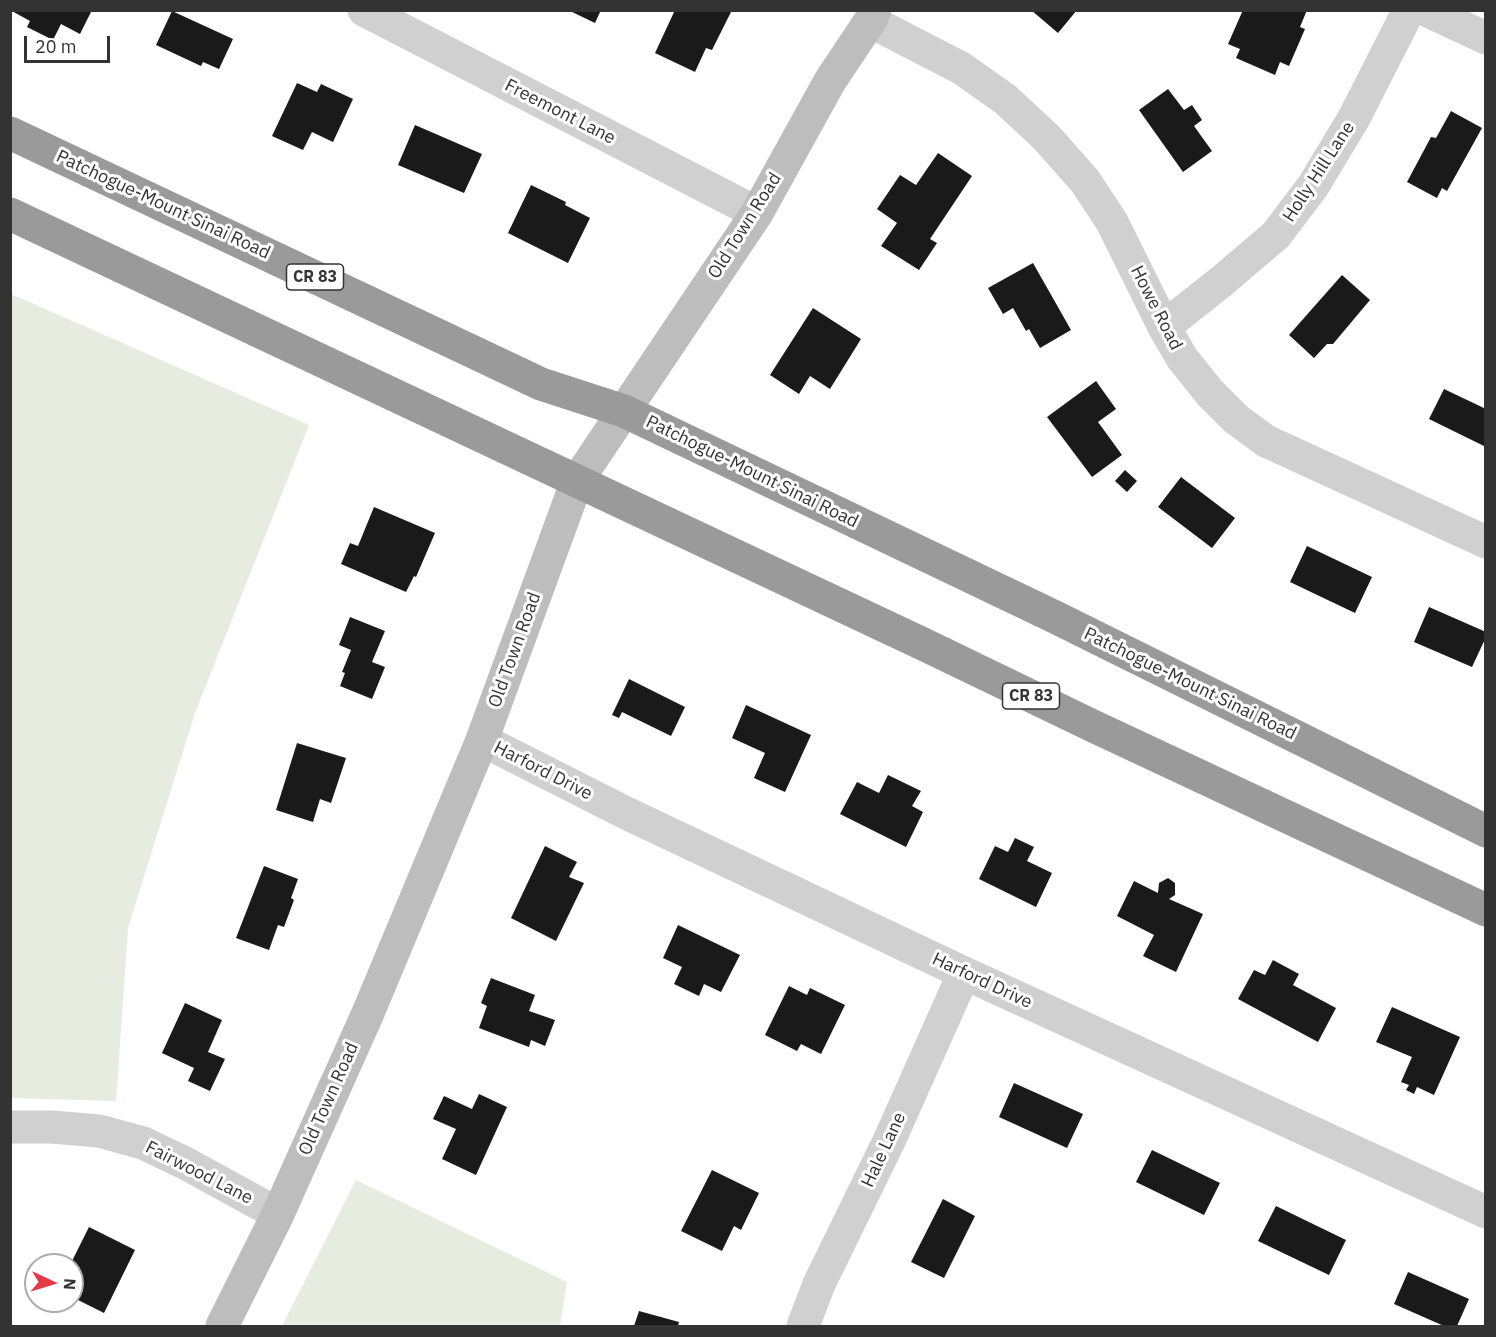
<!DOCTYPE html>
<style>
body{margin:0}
#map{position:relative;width:1496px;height:1337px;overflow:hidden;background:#fff;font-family:"IBM Plex Sans",sans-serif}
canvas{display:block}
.frame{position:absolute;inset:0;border:12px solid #333;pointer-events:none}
.north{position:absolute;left:24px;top:1253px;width:60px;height:60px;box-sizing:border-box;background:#fff;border:2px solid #adadad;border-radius:50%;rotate:94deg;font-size:16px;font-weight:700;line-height:24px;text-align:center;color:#333}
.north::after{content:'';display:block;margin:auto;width:21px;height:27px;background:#e63946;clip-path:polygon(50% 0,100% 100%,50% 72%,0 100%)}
.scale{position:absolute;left:24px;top:36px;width:86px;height:27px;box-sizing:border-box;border:3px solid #333;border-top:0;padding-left:8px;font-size:18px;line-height:21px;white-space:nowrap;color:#333;-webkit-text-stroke:4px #fff;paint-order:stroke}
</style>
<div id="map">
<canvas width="1496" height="1337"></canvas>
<div class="frame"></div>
<div class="north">N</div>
<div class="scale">20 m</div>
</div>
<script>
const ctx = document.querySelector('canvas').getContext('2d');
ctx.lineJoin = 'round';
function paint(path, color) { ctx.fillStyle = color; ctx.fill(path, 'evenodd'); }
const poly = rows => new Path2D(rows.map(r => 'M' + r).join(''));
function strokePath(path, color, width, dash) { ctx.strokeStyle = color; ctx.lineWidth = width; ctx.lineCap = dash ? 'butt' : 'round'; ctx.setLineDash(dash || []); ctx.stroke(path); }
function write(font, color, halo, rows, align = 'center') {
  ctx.font = font + ' "IBM Plex Sans",sans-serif'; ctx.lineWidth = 6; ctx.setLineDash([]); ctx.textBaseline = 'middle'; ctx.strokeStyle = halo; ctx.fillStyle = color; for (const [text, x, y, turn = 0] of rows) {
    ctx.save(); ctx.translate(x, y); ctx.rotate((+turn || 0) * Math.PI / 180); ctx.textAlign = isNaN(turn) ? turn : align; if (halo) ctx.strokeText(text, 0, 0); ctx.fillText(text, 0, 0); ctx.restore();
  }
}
const green = poly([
 [11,294,309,425,195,713,128,928,116,1101,11,1098],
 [356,1180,567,1282,560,1326,282,1326]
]);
const building = poly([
 [10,10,92,10,80,34,61,24,53,40,27,27,30,21],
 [568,10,601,10,595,23],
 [675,10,731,12,712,50,706,48,695,72,655,53],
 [1031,10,1077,10,1058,33],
 [1243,10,1307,10,1300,27,1305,29,1289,66,1280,62,1275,75,1236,58,1240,49,1228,44],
 [172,11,233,39,219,69,203,62,201,66,156,45],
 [297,83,317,92,321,84,353,99,333,142,312,132,303,150,272,136],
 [1168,89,1184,110,1192,105,1202,120,1194,126,1212,151,1183,172,1139,110],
 [1451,111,1482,128,1447,191,1442,188,1437,198,1407,182,1431,137,1436,138],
 [415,125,482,154,464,193,398,165],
 [938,153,972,176,930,239,937,243,919,270,881,246,897,223,877,209,900,175,916,185],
 [531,185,566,202,565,205,590,218,568,263,508,233],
 [1033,263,1071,330,1040,348,1029,329,1026,331,1013,308,1003,314,988,288],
 [1342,275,1370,300,1333,344,1327,344,1314,358,1289,335],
 [813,308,861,339,830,389,810,376,799,394,770,375],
 [1096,381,1116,409,1098,422,1122,455,1092,477,1047,417],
 [1444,389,1486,409,1486,447,1429,419],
 [1125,470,1137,481,1127,492,1115,481],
 [1181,477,1235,518,1212,548,1158,507],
 [374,507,435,533,416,577,414,576,406,592,341,564,350,543,358,546],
 [1307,546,1372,577,1355,613,1290,582],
 [1429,607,1486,632,1486,637,1472,667,1414,642],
 [350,617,385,631,372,662,385,667,372,699,340,686,345,673,342,672,351,650,339,645],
 [629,679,685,707,671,736,622,712,619,718,612,715],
 [746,705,811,735,785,792,754,778,765,753,732,738],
 [297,743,346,758,331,803,320,799,313,822,276,810],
 [888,775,921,791,912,806,923,812,906,847,840,814,857,782,879,793],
 [1015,838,1034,847,1027,861,1052,873,1036,907,979,879,995,846,1008,852],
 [545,846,577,862,569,877,584,883,556,941,511,918],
 [264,866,298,879,291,898,294,900,284,927,278,925,269,950,236,938],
 [1168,878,1175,883,1175,895,1169,899,1203,914,1176,972,1143,956,1154,935,1117,916,1134,881,1158,893,1159,883],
 [678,925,740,955,721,992,704,984,699,996,674,984,682,967,663,958],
 [1273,960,1299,974,1293,985,1336,1008,1318,1042,1238,999,1254,970,1265,975],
 [491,978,535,995,529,1011,555,1020,545,1046,531,1040,529,1047,479,1028,487,1006,481,1003],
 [789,986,807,995,810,988,845,1005,821,1054,801,1044,797,1051,765,1035],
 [185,1003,222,1020,208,1052,225,1059,210,1091,188,1081,194,1068,162,1053],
 [1392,1007,1460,1037,1434,1095,1417,1087,1414,1094,1406,1090,1409,1085,1401,1082,1412,1057,1376,1042],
 [1014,1083,1083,1114,1067,1148,999,1117],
 [479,1094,507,1107,476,1175,442,1159,456,1129,433,1119,444,1096,472,1109],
 [1152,1150,1220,1183,1204,1215,1136,1182],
 [712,1170,759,1193,741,1230,734,1226,722,1251,681,1231],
 [943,1199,975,1216,944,1278,911,1262],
 [1276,1206,1346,1240,1329,1275,1258,1241],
 [89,1227,135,1250,104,1313,72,1297,72,1265,70,1265],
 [1408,1272,1469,1299,1457,1326,1444,1326,1394,1304],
 [639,1311,679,1322,678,1326,634,1326]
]);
const street = poly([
 [364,10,757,213],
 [1426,10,1486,38],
 [870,21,961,68,1005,99,1046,137,1085,181,1112,222,1164,327,1182,358,1210,393,1236,419,1266,441,1486,542],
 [1164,327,1222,281,1276,235,1313,186,1354,118,1409,10],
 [482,740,626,813,964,973,1486,1212],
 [10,1127,52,1127,99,1131,143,1143,185,1163,278,1214],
 [803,1326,819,1284,889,1141,964,973]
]);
const secondary = poly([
 [222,1326,278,1214,368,1013,482,740,577,481,757,213,830,81,870,21,875,10]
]);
const highway = poly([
 [10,133,541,384,624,411,1055,617,1486,831],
 [10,214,923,644,1093,726,1486,910]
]);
const shields = [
 [315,277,57],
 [1031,696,57]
];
const shieldNames = [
 ["CR 83",315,277],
 ["CR 83",1031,696]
];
const streetNames = [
 ["Freemont Lane",560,112,27],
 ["Holly Hill Lane",1319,172,-57],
 ["Patchogue-Mount Sinai Road",163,205,25],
 ["Old Town Road",745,226,-58],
 ["Howe Road",1156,308,63],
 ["Patchogue-Mount Sinai Road",752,472,26],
 ["Old Town Road",515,650,-70],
 ["Patchogue-Mount Sinai Road",1190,684,26],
 ["Harford Drive",543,771,27],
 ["Harford Drive",982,981,25],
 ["Old Town Road",329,1099,-66],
 ["Hale Lane",884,1150,-65],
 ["Fairwood Lane",199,1173,27]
];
paint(green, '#e6ecdf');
paint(building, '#1a1a1a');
strokePath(street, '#d0d0d0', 33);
strokePath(secondary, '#bdbdbd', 33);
strokePath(highway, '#9a9a9a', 33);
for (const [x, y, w] of shields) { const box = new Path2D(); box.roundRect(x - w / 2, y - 13, w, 26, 4.5); ctx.fillStyle = '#fff'; ctx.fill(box); strokePath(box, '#333', 1.5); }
write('bold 16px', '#333', null, shieldNames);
write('18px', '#333', '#fff', streetNames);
</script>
